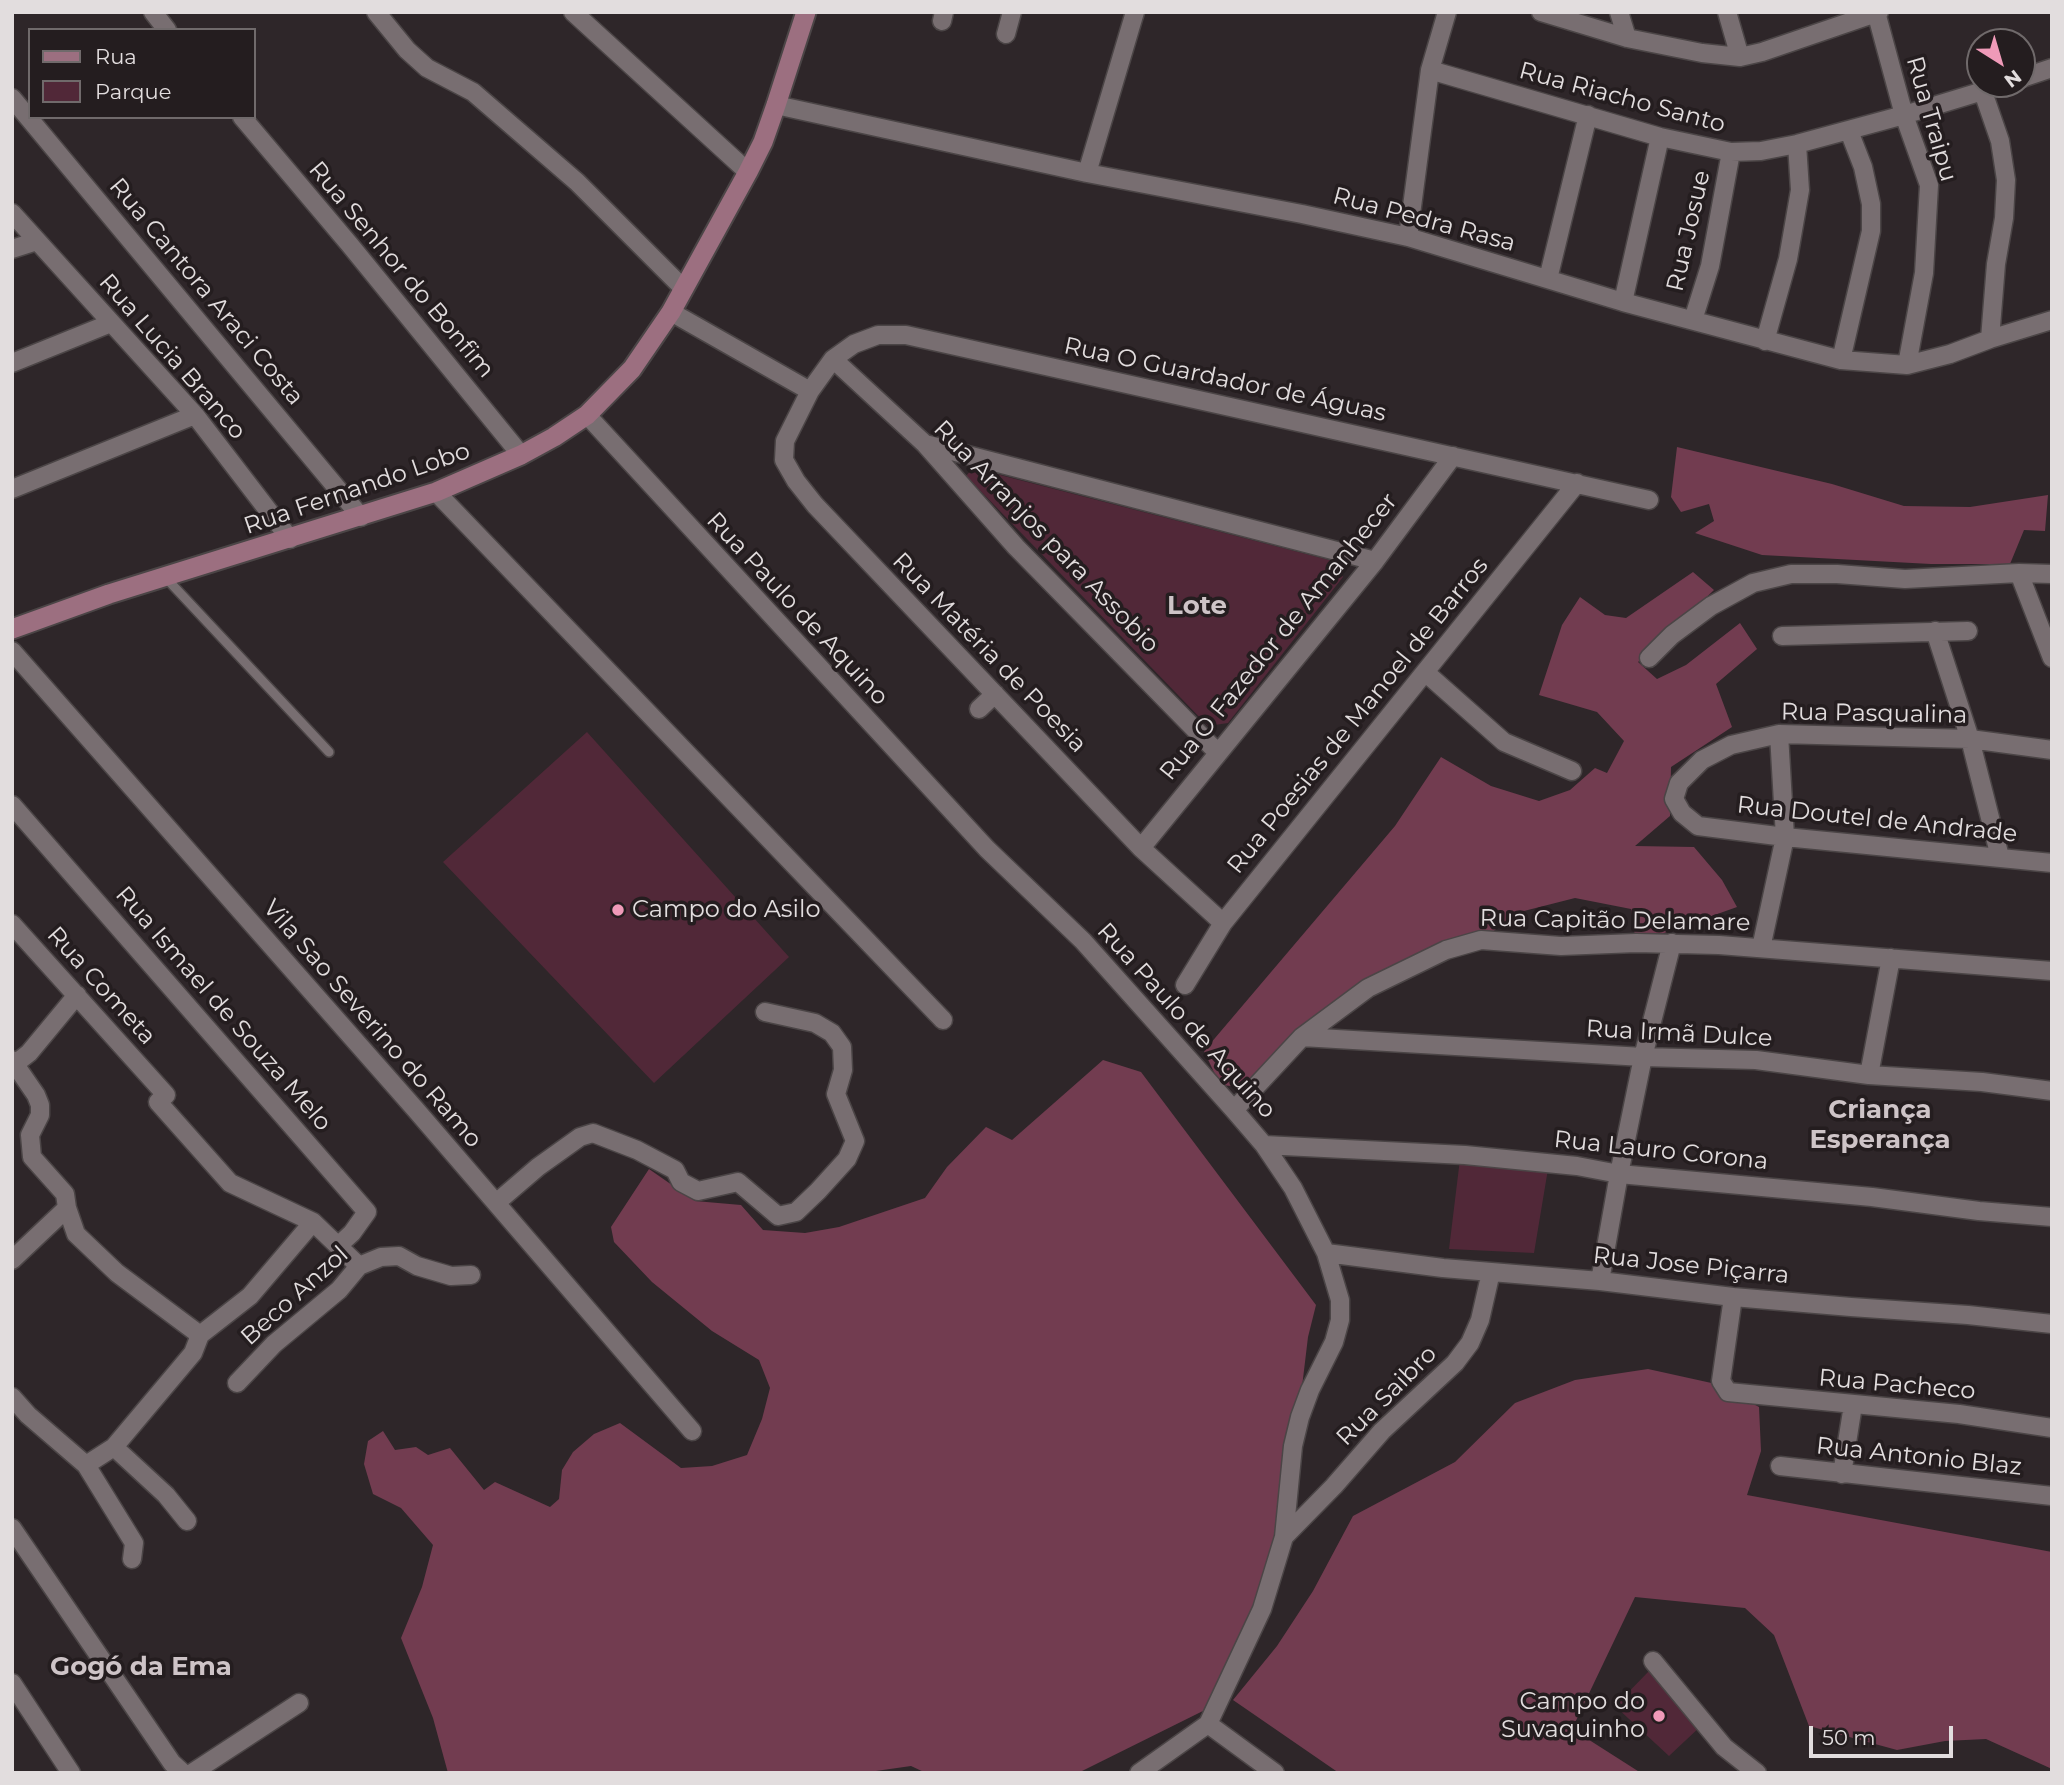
<!DOCTYPE html>
<meta charset="utf-8">
<style>
body{margin:0}
#map{position:relative;width:2064px;height:1785px;overflow:hidden;background:#2e2629;font-family:Montserrat,sans-serif}
canvas{display:block}
.frame{position:absolute;inset:0;border:14px solid #e2ddde;pointer-events:none}
.legend{position:absolute;left:28px;top:28px;width:228px;height:91px;box-sizing:border-box;background:#241d1f;border:2px solid #706a6b;margin:0;padding:9px 12px;list-style:none;font-size:21px;color:#e2ddde}
.legend li{display:flex;align-items:center;gap:14px;height:35px}
.legend b{width:35px;border:2px solid #706a6b}
.north{position:absolute;left:1966px;top:28px;width:70px;height:70px;box-sizing:border-box;background:#241d1f;border:2px solid #706a6b;border-radius:50%;rotate:143deg;font-size:19px;font-weight:700;line-height:28px;text-align:center;color:#e2ddde}
.north::after{content:'';display:block;margin:auto;width:24px;height:32px;background:#ef9ab8;clip-path:polygon(50% 0,100% 100%,50% 72%,0 100%)}
.scale{position:absolute;left:1809px;top:1726px;width:144px;height:32px;box-sizing:border-box;border:4px solid #e2ddde;border-top:0;padding-left:9px;font-size:21px;line-height:24px;white-space:nowrap;color:#e2ddde;-webkit-text-stroke:5px #241d1f;paint-order:stroke}
</style>
<div id="map">
<canvas width="2064" height="1785"></canvas>
<div class="frame"></div>
<ul class="legend">
<li><b style="height:9px;background:#9c6f80"></b>Rua</li>
<li><b style="height:19px;background:#512838"></b>Parque</li>
</ul>
<div class="north">N</div>
<div class="scale">50 m</div>
</div>
<script>
const ctx = document.querySelector('canvas').getContext('2d');
ctx.lineJoin = 'round';
function paint(path, color) { ctx.fillStyle = color; ctx.fill(path, 'evenodd'); }
const poly = rows => new Path2D(rows.map(r => 'M' + r).join(''));
function strokePath(path, color, width, dash) { ctx.strokeStyle = color; ctx.lineWidth = width; ctx.lineCap = dash ? 'butt' : 'round'; ctx.setLineDash(dash || []); ctx.stroke(path); }
function write(font, color, halo, rows, align = 'center') {
  ctx.font = font + ' Montserrat,sans-serif'; ctx.lineWidth = 7; ctx.setLineDash([]); ctx.textBaseline = 'middle'; ctx.strokeStyle = halo; ctx.fillStyle = color; for (const [text, x, y, turn = 0] of rows) {
    ctx.save(); ctx.translate(x, y); ctx.rotate((+turn || 0) * Math.PI / 180); ctx.textAlign = isNaN(turn) ? turn : align; if (halo) ctx.strokeText(text, 0, 0); ctx.fillText(text, 0, 0); ctx.restore();
  }
}
const green = poly([
 [973,468,1337,562,1343,577,1228,723,1208,726,966,476],
 [587,732,789,957,654,1083,443,862],
 [1460,1159,1548,1169,1534,1253,1449,1249],
 [1649,1671,1702,1725,1669,1756,1615,1706]
]);
const forest = poly([
 [1677,447,1832,484,1904,506,1970,507,2048,495,2045,531,2024,530,2010,564,1931,564,1762,555,1695,533,1714,521,1709,504,1681,512,1671,497],
 [1693,572,1714,590,1638,662,1657,679,1686,665,1740,623,1757,649,1716,684,1732,727,1671,767,1670,816,1635,846,1694,847,1722,880,1737,907,1636,943,1631,909,1575,898,1520,912,1481,940,1368,988,1254,1088,1220,1085,1204,1051,1395,826,1441,757,1491,786,1539,801,1570,790,1595,768,1607,773,1624,741,1597,712,1539,695,1562,625,1580,597,1605,615,1626,618],
 [1103,1060,1141,1072,1316,1305,1308,1337,1287,1512,1262,1609,1217,1704,1078,1773,926,1773,911,1766,862,1773,448,1773,433,1718,401,1638,422,1587,433,1545,401,1508,373,1494,364,1464,368,1441,383,1431,395,1450,416,1447,428,1455,450,1448,484,1490,495,1482,550,1507,559,1499,562,1470,573,1452,594,1434,620,1423,681,1468,712,1466,747,1455,762,1419,770,1388,759,1360,712,1331,652,1282,614,1242,611,1227,649,1169,695,1201,741,1205,763,1230,805,1233,839,1227,925,1198,947,1167,986,1127,1012,1140],
 [1648,1369,1716,1384,1759,1407,1761,1451,1747,1495,2052,1552,2052,1769,1986,1739,1945,1741,1897,1750,1809,1726,1774,1635,1745,1608,1635,1597,1572,1729,1641,1773,1339,1773,1233,1700,1277,1646,1313,1591,1353,1516,1455,1462,1515,1403,1575,1380]
]);
const service = poly([
 [166,578,329,752]
]);
const minor = poly([
 [153,12,167,30],
 [376,12,407,50,427,68,473,92,577,182,684,289],
 [573,12,748,172],
 [1541,12,1627,38,1702,53,1740,57,1762,52,1879,12],
 [1619,12,1627,38],
 [1727,12,1740,57],
 [1876,12,1904,115,1929,185,1924,273,1907,365],
 [942,21,944,12],
 [1006,34,1012,12],
 [1430,70,1660,137,1731,152,1761,151,1797,144,1904,115,2006,84],
 [2022,78,2052,68],
 [1983,92,2000,141,2006,180,2004,218,1996,264,1990,339],
 [12,98,361,517],
 [776,105,1087,173,1302,214,1408,237,1623,302,1841,360,1907,365,1950,354,1990,339,2052,320],
 [242,117,350,245,521,455],
 [1087,173,1135,12],
 [12,213,195,415,290,539],
 [1408,237,1430,70,1447,12],
 [12,249,37,241],
 [1548,279,1588,115],
 [1623,302,1660,137],
 [671,312,810,391],
 [1693,320,1710,266,1731,152],
 [1765,341,1788,259,1800,190,1797,144],
 [833,359,925,444,1016,547,1218,753],
 [1841,360,1871,231,1871,204,1863,167,1849,131],
 [12,363,111,323],
 [587,415,987,849,1083,941,1234,1110,1264,1145,1293,1188,1326,1253,1340,1300,1340,1320,1334,1342,1310,1390,1300,1417,1293,1446,1284,1537,1262,1609,1208,1724,1139,1773],
 [925,444,1375,561],
 [12,489,195,415],
 [436,492,943,1020],
 [2019,573,2052,658],
 [1935,631,1970,739,2000,857],
 [1782,636,1968,631],
 [12,651,416,1110,692,1431],
 [1649,658,1672,635,1711,606,1753,583,1791,574,1837,574,1905,579,2019,573,2052,574],
 [1425,672,1504,742,1572,771],
 [979,709,995,694],
 [2052,750,1970,739,1779,734,1731,745,1702,760,1679,783,1674,799,1682,813,1698,826,1785,837,2052,863],
 [12,805,367,1212,352,1233,338,1246],
 [1141,848,1375,561,1453,456],
 [1223,923,1141,848,815,505,796,481,784,460,785,441,810,391,833,359,854,344,878,335,906,335,1649,500],
 [12,924,166,1095,158,1102,230,1183,313,1222,359,1266],
 [1761,948,1785,837,1779,734],
 [1185,985,1223,923,1577,483],
 [1302,1037,1643,1057,1756,1060,1869,1075,1982,1082,2052,1091],
 [12,1060,36,1095,40,1105,40,1115,30,1135,32,1157,65,1194,67,1208,76,1234,117,1273,200,1335],
 [15,1064,29,1053,77,995],
 [1869,1075,1891,958],
 [1234,1110,1302,1037,1368,988,1446,950,1481,940,1561,946,1636,943,1719,945,2052,971],
 [1264,1145,1465,1155,1577,1166,1619,1174,1872,1197,1979,1211,2052,1217],
 [496,1203,538,1167,580,1137,593,1133,637,1150,675,1170,681,1182,698,1191,738,1182,778,1216,796,1212,818,1191,847,1159,855,1141,836,1094,843,1070,842,1047,832,1033,815,1023,765,1012],
 [1326,1253,1443,1268,1600,1281,1733,1297,1851,1307,1968,1315,2052,1324],
 [12,1260,67,1208],
 [1600,1281,1619,1174,1643,1057,1672,943],
 [1733,1297,1721,1381,1728,1392,1959,1414,2052,1428],
 [237,1383,274,1344,339,1290,359,1266,381,1257,399,1256,417,1266,451,1276,471,1275],
 [12,1397,28,1415,86,1465,134,1543,132,1559],
 [114,1447,166,1495,187,1521],
 [86,1465,114,1447,193,1353,200,1335,250,1296,313,1222],
 [1780,1466,2052,1496],
 [1842,1474,1853,1405],
 [12,1528,172,1763,183,1773],
 [1284,1537,1334,1486,1382,1431,1455,1363,1470,1343,1480,1320,1491,1272],
 [1653,1661,1724,1747,1757,1773],
 [12,1683,71,1773],
 [1208,1724,1275,1773],
 [192,1773,299,1703]
]);
const secondary = poly([
 [12,629,109,594,436,492,521,455,554,437,587,415,632,369,671,312,748,172,763,142,776,105,806,12]
]);
const markers = [
 [618,910,7,"#ef9ab8"],
 [1659,1716,7,"#ef9ab8"]
];
const streetNames = [
 ["Rua Riacho Santo",1622,98,15],
 ["Rua Traipu",1931,119,74],
 ["Rua Pedra Rasa",1424,220,15],
 ["Rua Josue",1689,231,-77],
 ["Rua Senhor do Bonfim",401,270,50],
 ["Rua Cantora Araci Costa",206,292,50],
 ["Rua Lucia Branco",172,357,49],
 ["Rua O Guardador de Águas",1225,380,12],
 ["Rua Fernando Lobo",357,489,-19],
 ["Rua Arranjos para Assobio",1046,537,46],
 ["Rua Paulo de Aquino",797,609,47],
 ["Rua O Fazedor de Amanhecer",1279,637,-51],
 ["Rua Matéria de Poesia",989,653,46],
 ["Rua Pasqualina",1874,714,1],
 ["Rua Poesias de Manoel de Barros",1358,716,-51],
 ["Rua Doutel de Andrade",1877,820,6],
 ["Rua Capitão Delamare",1615,921,1],
 ["Rua Cometa",101,986,48],
 ["Rua Ismael de Souza Melo",223,1009,49],
 ["Rua Paulo de Aquino",1186,1021,48],
 ["Vila Sao Severino do Ramo",372,1024,49],
 ["Rua Irmã Dulce",1679,1034,3],
 ["Rua Lauro Corona",1661,1151,6],
 ["Rua Jose Piçarra",1691,1266,6],
 ["Beco Anzol",295,1296,-42],
 ["Rua Pacheco",1897,1385,5],
 ["Rua Saibro",1387,1396,-45],
 ["Rua Antonio Blaz",1919,1457,6]
];
const poiNames = [
 ["Campo do Asilo",632,910],
 ["Campo do",1645,1702,"right"],
 ["Suvaquinho",1645,1730,"right"]
];
const neighbourhoodNames = [
 ["Lote",1197,606],
 ["Criança",1880,1110],
 ["Esperança",1880,1140],
 ["Gogó da Ema",141,1667]
];
paint(green, '#512838');
paint(forest, '#723c50');
strokePath(service, '#4b4546', 12);
strokePath(minor, '#4b4546', 21);
strokePath(secondary, '#4b4546', 23);
strokePath(service, '#786e71', 9);
strokePath(minor, '#786e71', 18);
strokePath(secondary, '#9c6f80', 19);
for (const [x, y, r, color] of markers) { const dot = new Path2D(); dot.arc(x, y, r, 0, 2 * Math.PI); ctx.fillStyle = color; ctx.fill(dot); strokePath(dot, '#241d1f', 2.5); }
write('24px', '#e2ddde', '#241d1f', streetNames);
write('24px', '#e2ddde', '#241d1f', poiNames, 'left');
write('bold 26px', '#cec4c7', '#241d1f', neighbourhoodNames);
</script>
